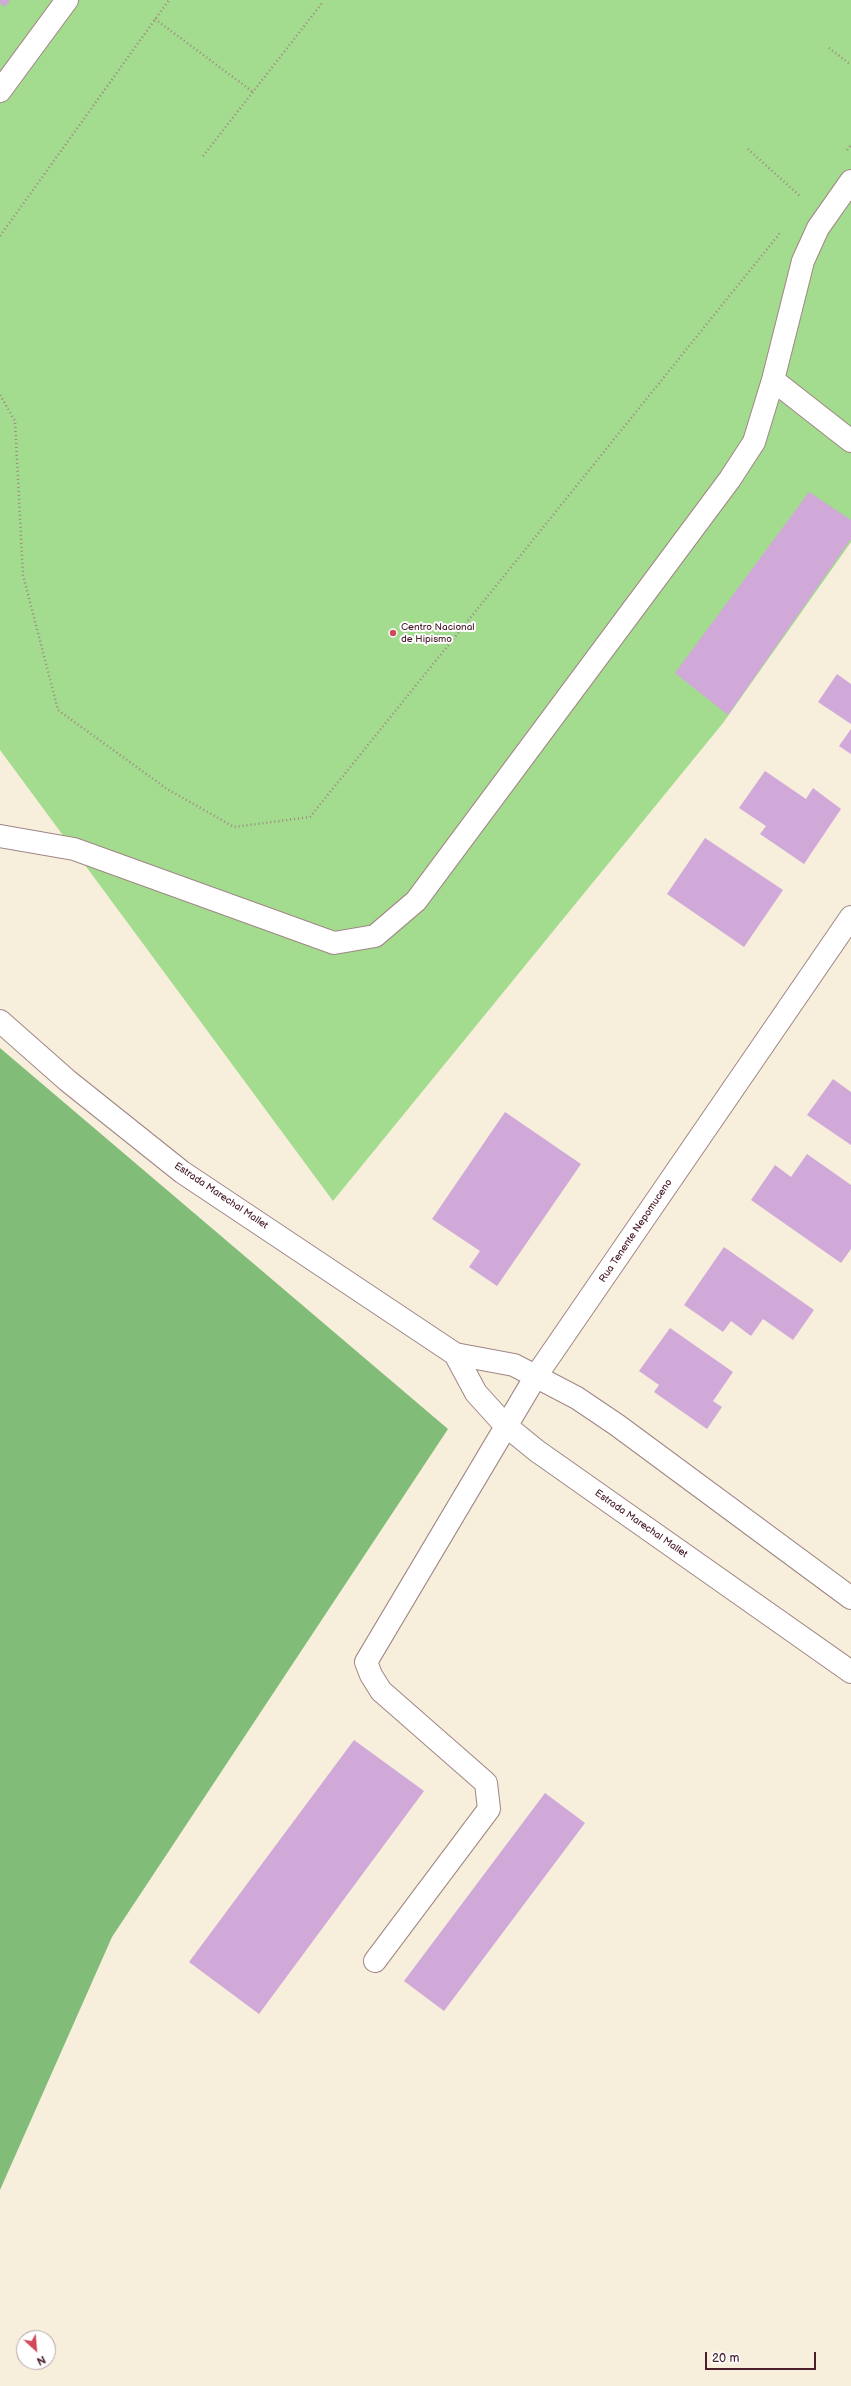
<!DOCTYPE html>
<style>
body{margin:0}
#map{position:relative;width:851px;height:2386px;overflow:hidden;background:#f7eedc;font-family:"Balsamiq Sans",sans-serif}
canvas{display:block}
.north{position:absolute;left:16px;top:2330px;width:40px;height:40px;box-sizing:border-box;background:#fff;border:1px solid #b7a5aa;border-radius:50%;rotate:154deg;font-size:11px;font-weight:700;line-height:16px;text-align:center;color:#4a1f2b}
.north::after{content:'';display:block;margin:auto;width:14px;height:18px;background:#d1495b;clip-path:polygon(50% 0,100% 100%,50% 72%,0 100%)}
.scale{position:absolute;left:705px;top:2352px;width:111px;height:18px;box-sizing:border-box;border:2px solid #4a1f2b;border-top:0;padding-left:5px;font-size:12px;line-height:14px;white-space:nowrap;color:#4a1f2b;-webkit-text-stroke:3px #fff;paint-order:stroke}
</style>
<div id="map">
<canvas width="851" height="2386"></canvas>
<div class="north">N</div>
<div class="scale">20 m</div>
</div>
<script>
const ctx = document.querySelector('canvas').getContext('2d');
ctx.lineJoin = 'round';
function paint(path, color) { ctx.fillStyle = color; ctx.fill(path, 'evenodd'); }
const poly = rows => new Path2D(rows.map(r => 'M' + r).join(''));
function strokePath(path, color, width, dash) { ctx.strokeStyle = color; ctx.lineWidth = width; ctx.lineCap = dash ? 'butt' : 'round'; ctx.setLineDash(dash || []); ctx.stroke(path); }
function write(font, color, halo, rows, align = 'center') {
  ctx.font = font + ' "Balsamiq Sans",sans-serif'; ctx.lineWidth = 4; ctx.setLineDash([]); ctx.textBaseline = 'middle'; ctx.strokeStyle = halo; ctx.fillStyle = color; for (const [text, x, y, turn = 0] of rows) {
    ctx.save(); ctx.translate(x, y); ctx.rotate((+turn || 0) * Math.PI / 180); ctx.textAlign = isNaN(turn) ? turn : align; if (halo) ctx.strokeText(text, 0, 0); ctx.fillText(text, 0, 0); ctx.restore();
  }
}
const green = poly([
 [0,0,851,0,851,542,723,723,333,1201,0,750]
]);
const forest = poly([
 [0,1048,448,1429,112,1937,0,2190]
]);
const building = poly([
 [0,0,10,0,5,7,0,3],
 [809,492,851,520,851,539,728,715,675,673],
 [837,674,851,684,851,724,818,702],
 [851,729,851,754,839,746],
 [765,771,806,799,813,788,841,809,804,864,760,834,766,826,739,808],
 [705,838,783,890,744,947,667,894],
 [833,1079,851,1092,851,1145,807,1115],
 [505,1112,581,1164,497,1286,469,1267,480,1251,432,1219],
 [807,1154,851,1185,851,1249,841,1263,751,1200,775,1165,791,1177],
 [724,1247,814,1310,793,1340,763,1319,751,1336,731,1321,723,1332,684,1305],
 [670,1328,733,1372,713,1401,722,1407,707,1429,654,1392,659,1385,639,1371],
 [354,1740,424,1791,259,2014,189,1962],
 [545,1793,585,1823,444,2011,404,1981]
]);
const path = poly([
 [155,19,253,92],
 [829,48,851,65],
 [748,149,801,197],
 [847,150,851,145],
 [203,156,323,2],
 [0,236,169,0],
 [0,395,15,421,23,575,58,710,167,789,234,827,310,817,780,233]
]);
const minor = poly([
 [0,91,67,0],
 [773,380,851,441],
 [0,836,74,849,334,943,375,936,416,901,730,479,754,442,773,380,803,261,818,228,851,181],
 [0,1021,68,1081,182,1172,455,1354,514,1365,577,1398,617,1425,851,1598],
 [455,1354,476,1393,505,1425,537,1451,851,1672],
 [375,1961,489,1809,486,1783,381,1691,371,1675,366,1662,536,1376,851,917]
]);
const markers = [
 [393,633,4,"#d1495b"]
];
const poiNames = [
 ["Centro Nacional",401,627],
 ["de Hipismo",401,639]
];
const streetNames = [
 ["Estrada Marechal Mallet",221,1196,34],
 ["Rua Tenente Nepomuceno",636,1231,-56],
 ["Estrada Marechal Mallet",641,1524,35]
];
paint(green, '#a3dc8e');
paint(forest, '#82bc79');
paint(building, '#d0a9d9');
strokePath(minor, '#a08684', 24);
strokePath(path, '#a08684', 2.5, [1, 3]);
strokePath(minor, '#fff', 22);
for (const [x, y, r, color] of markers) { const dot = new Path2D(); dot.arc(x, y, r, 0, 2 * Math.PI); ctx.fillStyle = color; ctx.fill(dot); strokePath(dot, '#fff', 1.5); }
write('10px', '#4a1f2b', '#fff', poiNames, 'left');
write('10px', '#4a1f2b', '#fff', streetNames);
</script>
